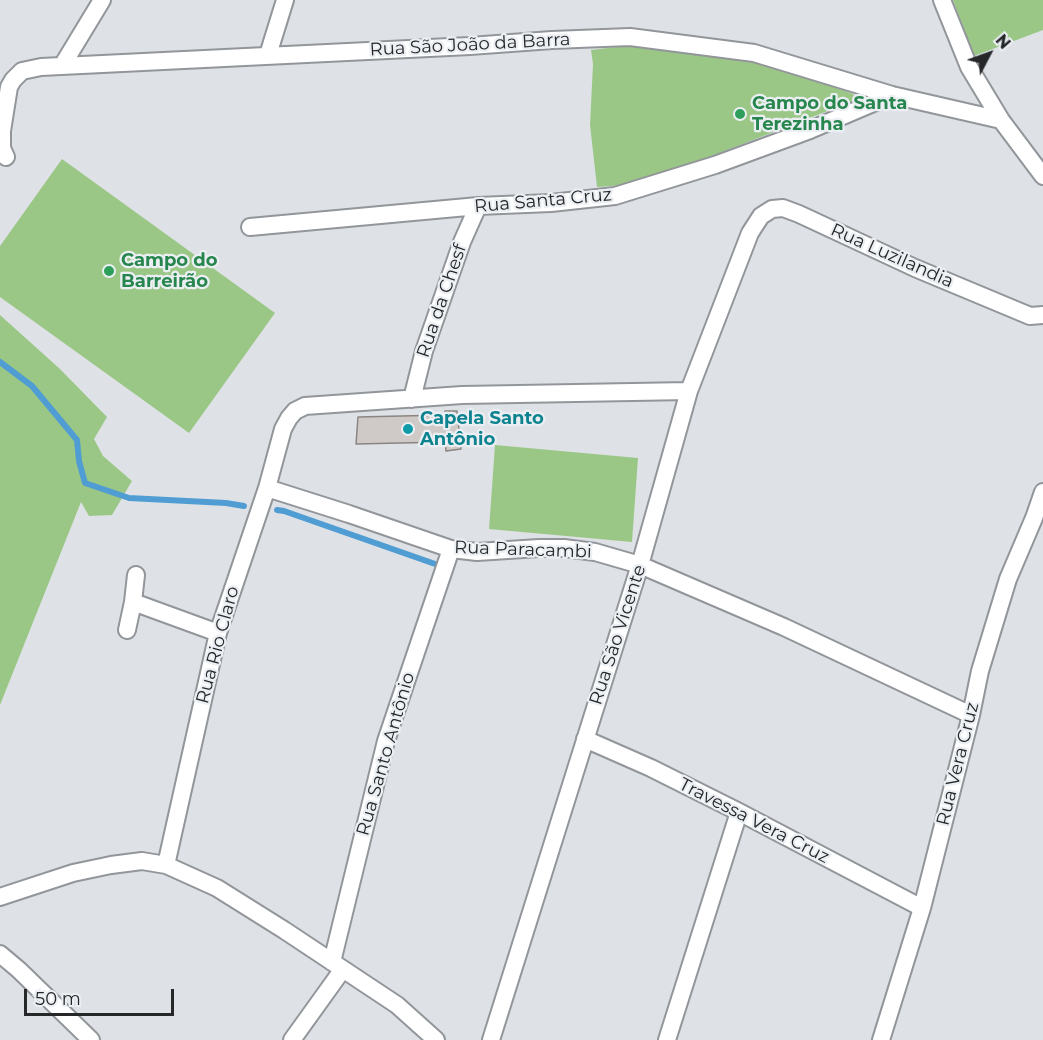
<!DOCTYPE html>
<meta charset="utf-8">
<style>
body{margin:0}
#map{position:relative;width:1043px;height:1040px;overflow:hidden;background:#dee2e6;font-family:Montserrat,sans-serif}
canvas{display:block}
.north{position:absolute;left:959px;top:24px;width:60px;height:60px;-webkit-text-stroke:4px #ebeff3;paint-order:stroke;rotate:49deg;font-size:16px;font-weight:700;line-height:24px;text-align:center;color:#252728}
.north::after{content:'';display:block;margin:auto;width:21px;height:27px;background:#252728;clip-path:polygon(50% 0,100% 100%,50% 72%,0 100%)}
.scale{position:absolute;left:24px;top:989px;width:150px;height:27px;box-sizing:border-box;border:3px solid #252728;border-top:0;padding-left:8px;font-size:18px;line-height:21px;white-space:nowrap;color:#252728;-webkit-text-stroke:4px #ebeff3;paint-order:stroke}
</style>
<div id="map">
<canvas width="1043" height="1040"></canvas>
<div class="north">N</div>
<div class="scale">50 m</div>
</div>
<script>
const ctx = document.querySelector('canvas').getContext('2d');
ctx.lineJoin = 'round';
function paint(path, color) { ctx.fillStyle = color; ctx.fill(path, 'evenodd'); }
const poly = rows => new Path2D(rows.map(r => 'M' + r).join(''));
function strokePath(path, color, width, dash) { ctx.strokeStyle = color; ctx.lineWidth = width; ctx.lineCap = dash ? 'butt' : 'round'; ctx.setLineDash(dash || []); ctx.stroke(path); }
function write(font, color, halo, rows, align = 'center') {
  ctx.font = font + ' Montserrat,sans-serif'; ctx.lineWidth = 4.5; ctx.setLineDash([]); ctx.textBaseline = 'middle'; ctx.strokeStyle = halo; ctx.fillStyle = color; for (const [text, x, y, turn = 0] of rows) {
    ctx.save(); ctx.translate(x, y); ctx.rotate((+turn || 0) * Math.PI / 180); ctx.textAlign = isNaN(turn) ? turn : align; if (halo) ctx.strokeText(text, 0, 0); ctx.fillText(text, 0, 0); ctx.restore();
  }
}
const green = poly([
 [953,0,1043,0,1043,30,974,56],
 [633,45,765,62,853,94,856,98,853,101,640,184,597,187,590,125,593,64,591,50],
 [62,159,275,313,189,433,0,297,0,246],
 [0,315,60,369,107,417,94,439,103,456,132,481,112,515,89,516,81,502,0,705],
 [495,445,638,458,632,542,489,529]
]);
const stream = poly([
 [0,362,32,386,77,440,79,461,85,483,129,498,226,503,244,506],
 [277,510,284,511,438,565]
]);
const building = poly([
 [445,411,457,411,461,449,446,451,445,442,356,444,358,417,445,415,445,411]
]);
const minor = poly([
 [942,0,969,67,1001,120,1043,176],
 [268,55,285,0],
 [62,66,102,0],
 [6,157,2,148,2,131,9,87,13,80,22,71,41,67,470,46,552,40,630,37,754,53,892,95,1001,120],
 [250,227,478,206,551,203,615,196,715,165,810,130,892,95],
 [412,399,424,351,462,242,478,206],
 [267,488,349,514,451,549,477,552,539,548,564,548,595,552,640,565,784,627,971,715],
 [133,602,218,633],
 [127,630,133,602,136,575],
 [585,739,651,768,739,812,922,908],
 [166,865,218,633,267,488,283,429,289,418,295,411,305,406,462,395,689,391],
 [0,897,73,873,111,865,142,861,166,865,217,888,284,930,397,1005,436,1040],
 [0,954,19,970,91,1040],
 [332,962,386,741,451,549],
 [292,1040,343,969],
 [491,1040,640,565,689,391,750,233,761,216,772,209,783,208,799,214,915,268,1030,316,1043,315],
 [667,1040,739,812],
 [881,1040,922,908,971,715,980,671,1008,579,1034,518,1043,492]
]);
const markers = [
 [740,114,6,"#2e9e5b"],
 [109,271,6,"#2e9e5b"],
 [408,429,6,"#0f9aa8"]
];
const streetNames = [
 ["Rua São João da Barra",470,45,-3],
 ["Rua Santa Cruz",543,201,-5],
 ["Rua Luzilandia",892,256,24],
 ["Rua da Chesf",442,301,-71],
 ["Rua Paracambi",523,550,2],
 ["Rua São Vicente",618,635,-72],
 ["Rua Rio Claro",218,645,-75],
 ["Rua Santo Antônio",386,754,-74],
 ["Rua Vera Cruz",958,764,-76],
 ["Travessa Vera Cruz",754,821,27]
];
const leisureNames = [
 ["Campo do Santa",752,104],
 ["Terezinha",752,125],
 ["Campo do",121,261],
 ["Barreirão",121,282]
];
const cultureNames = [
 ["Capela Santo",420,419],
 ["Antônio",420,440]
];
paint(green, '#9bc786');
strokePath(stream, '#509dd3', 6);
paint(building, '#cfcac7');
strokePath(building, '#8a8583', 1.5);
strokePath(minor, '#92969a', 20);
strokePath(minor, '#fff', 16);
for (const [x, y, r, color] of markers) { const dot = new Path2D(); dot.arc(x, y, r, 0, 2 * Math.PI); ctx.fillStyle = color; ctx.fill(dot); strokePath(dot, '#ebeff3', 2); }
write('18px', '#252728', '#ebeff3', streetNames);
write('bold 18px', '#27864d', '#ebeff3', leisureNames, 'left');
write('bold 18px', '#0d838f', '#ebeff3', cultureNames, 'left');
</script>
